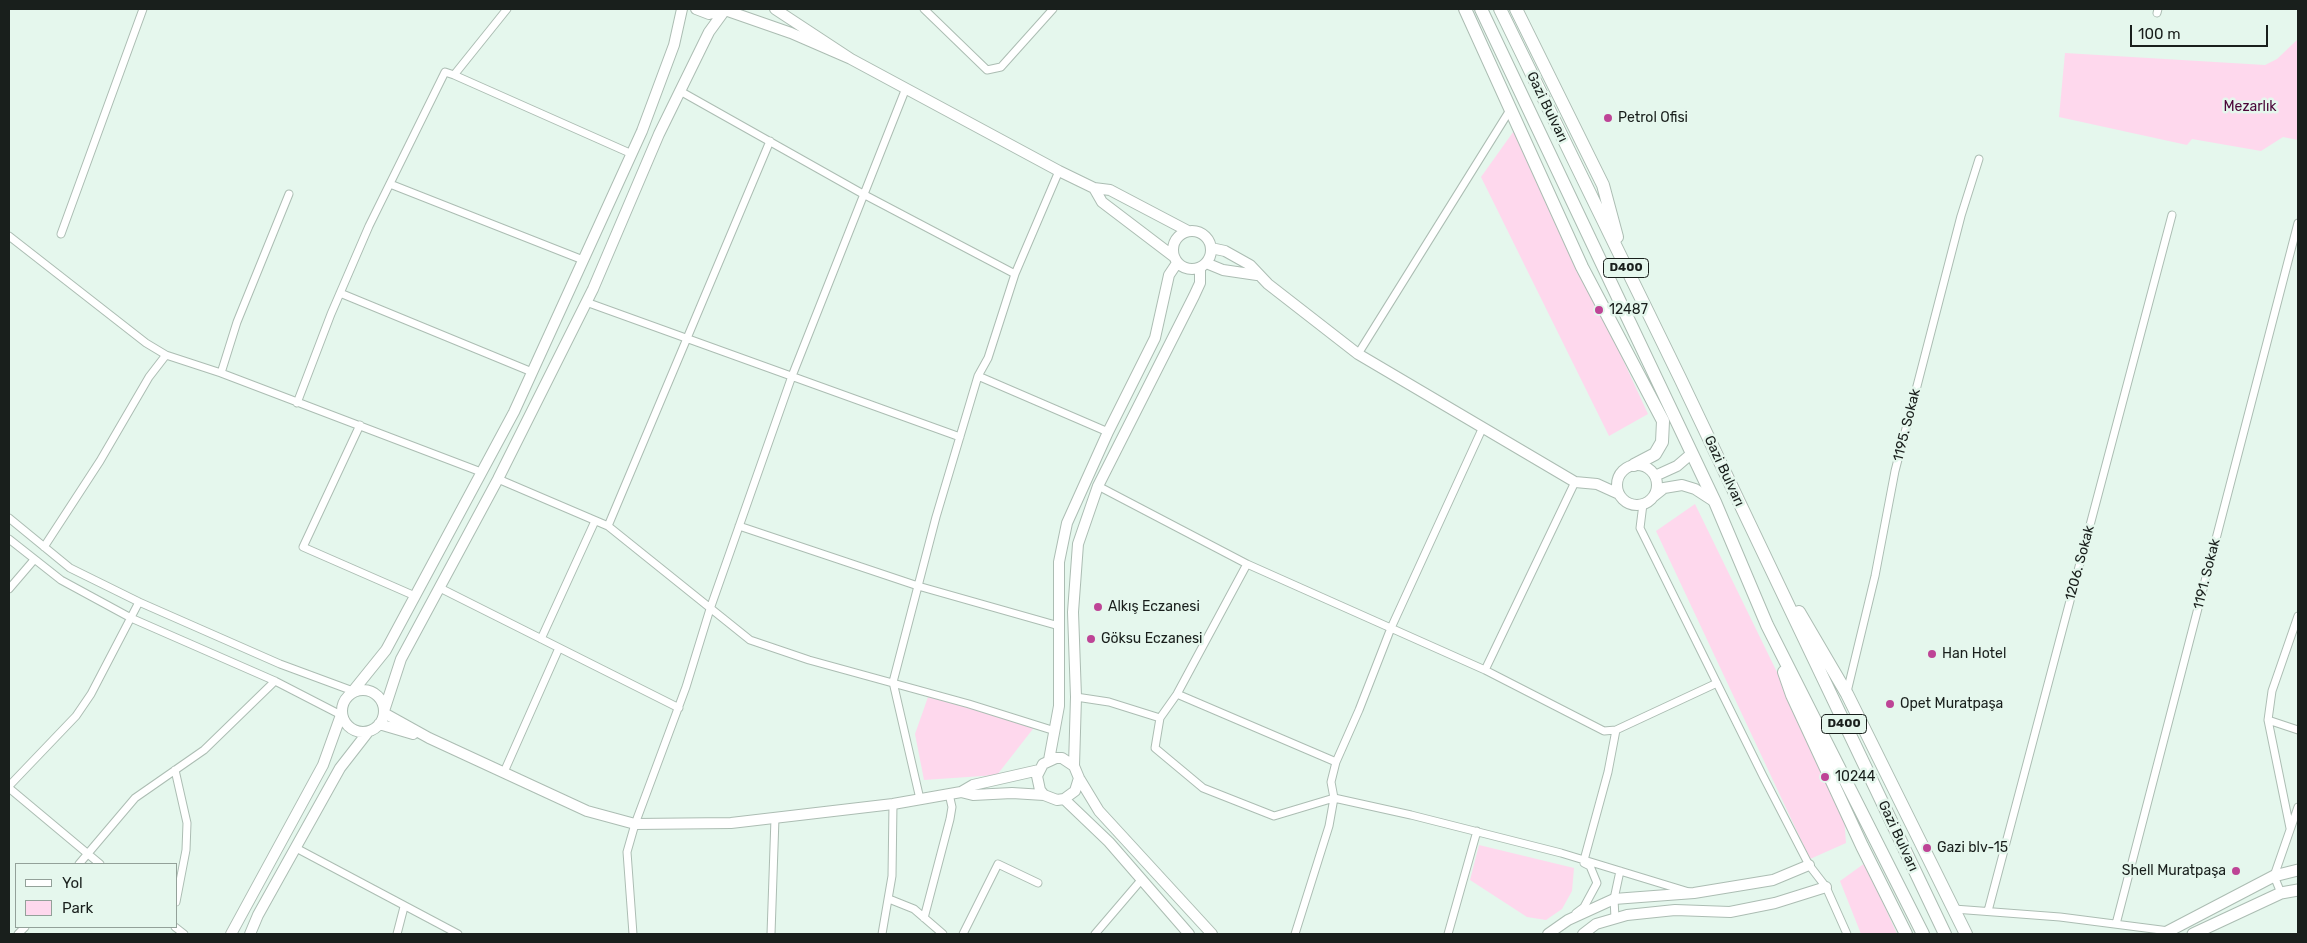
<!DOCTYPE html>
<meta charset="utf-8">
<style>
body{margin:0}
#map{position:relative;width:2307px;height:943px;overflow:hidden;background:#e5f7ed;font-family:Rubik,sans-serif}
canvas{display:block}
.frame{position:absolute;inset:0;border:10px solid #191f1c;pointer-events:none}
.legend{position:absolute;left:15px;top:863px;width:162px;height:65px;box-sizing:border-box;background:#e5f7ed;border:1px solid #93a199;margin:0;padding:6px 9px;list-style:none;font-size:15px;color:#191f1c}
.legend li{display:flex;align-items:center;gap:10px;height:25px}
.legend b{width:25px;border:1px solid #93a199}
.scale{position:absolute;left:2130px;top:25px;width:138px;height:22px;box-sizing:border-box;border:2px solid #191f1c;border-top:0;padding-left:6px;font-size:15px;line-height:18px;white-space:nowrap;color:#191f1c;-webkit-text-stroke:4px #e5f7ed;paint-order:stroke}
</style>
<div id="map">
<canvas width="2307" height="943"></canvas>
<div class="frame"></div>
<ul class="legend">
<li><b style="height:6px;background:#fff"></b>Yol</li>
<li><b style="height:14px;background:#fed8ed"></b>Park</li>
</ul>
<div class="scale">100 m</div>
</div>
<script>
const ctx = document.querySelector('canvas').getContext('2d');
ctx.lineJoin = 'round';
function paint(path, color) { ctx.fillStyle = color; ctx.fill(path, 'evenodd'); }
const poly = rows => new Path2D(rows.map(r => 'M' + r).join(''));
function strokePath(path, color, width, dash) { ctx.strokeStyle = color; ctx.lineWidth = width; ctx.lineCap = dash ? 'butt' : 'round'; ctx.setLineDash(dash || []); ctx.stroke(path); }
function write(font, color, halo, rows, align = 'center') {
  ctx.font = font + ' Rubik,sans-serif'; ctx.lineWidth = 5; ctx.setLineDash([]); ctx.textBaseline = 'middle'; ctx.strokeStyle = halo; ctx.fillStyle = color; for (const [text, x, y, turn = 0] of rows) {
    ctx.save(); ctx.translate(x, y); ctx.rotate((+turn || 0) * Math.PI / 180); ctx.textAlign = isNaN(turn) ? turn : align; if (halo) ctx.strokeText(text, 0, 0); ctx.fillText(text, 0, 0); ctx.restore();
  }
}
const green = poly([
 [2298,39,2298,140,2283,137,2261,151,2192,139,2187,145,2059,117,2065,53,2265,65,2277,59],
 [1516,128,1648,414,1609,436,1481,177],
 [1695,504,1812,744,1811,752,1844,816,1846,843,1810,859,1656,531],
 [928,697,1036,725,997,775,924,780,915,734],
 [1479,845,1574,868,1572,891,1562,909,1546,920,1527,917,1470,880],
 [1865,863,1897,934,1861,934,1840,881]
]);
const street = poly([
 [924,9,987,70,1001,67,1053,9],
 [2157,13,2158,9],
 [454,75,632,154],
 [680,91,863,194,1015,274],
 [390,184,583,260],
 [61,234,143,9],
 [9,236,146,343,166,355,221,373,481,472],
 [340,293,532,372],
 [586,302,960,437],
 [1358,354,1510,110],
 [221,373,237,322,289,194],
 [978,376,1108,432],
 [297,403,331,314,369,226,445,72,454,75,507,9],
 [360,425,303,547,415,596],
 [498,479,608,526,750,640,809,660,969,704,1055,731],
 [1098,486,1247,564,1485,670,1604,731,1616,730,1717,683],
 [1643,504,1640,528,1763,776,1809,865,1826,887,1847,934],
 [9,518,70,568,139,602,280,664,353,691],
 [608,526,770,141],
 [739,526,918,586,1059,626],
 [9,539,61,580,131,618,275,681,341,715],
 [44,547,100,461,149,377,166,355],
 [440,588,679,708],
 [9,589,33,561],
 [2298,616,2272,691,2268,720,2298,730],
 [541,639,595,521],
 [1485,670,1575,482],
 [1847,692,1875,576,1895,471,1961,216,1979,159],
 [1177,694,1336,762],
 [1076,697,1109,702,1160,718,1177,694,1247,564],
 [1160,718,1155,748,1203,788,1274,816,1334,798,1411,815,1561,853,1689,892],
 [2268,720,2290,828],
 [175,770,187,823,186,850,176,902],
 [504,772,559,648],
 [9,786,76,716,91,694,139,602],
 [9,788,100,864],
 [920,799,893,682,936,517,978,376,988,358,1015,274,1059,171],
 [296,848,458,934],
 [1584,860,1608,772,1616,730],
 [79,864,135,798,204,750,275,681],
 [2281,893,2274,876,2298,807],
 [889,899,914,909,943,934],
 [1954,909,2060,917,2169,931],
 [1988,911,2172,215],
 [1576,913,1584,907,1597,883,1590,866,1584,863],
 [924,918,950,819,952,807,949,794],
 [1615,918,1614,899,1620,871],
 [2116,924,2298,223],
 [175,927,184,934],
 [18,934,25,927],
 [397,934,404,907],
 [633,934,627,852,635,824,686,687,710,609,792,376,906,88],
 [771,934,775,818],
 [882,934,892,876,893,804],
 [963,934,998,864,1038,883],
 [1095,934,1142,879],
 [1295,934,1329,826,1334,798,1331,782,1336,762,1359,710,1391,628,1483,427],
 [1448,934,1477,831]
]);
const secondary = poly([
 [696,9,709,14,726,9],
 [851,59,1059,171,1094,188,1110,190,1188,231],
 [1094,188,1102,202,1173,256],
 '1173 250a19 19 0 1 1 38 0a19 19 0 1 1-38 0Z',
 [1211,248,1225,251,1250,265,1268,284,1358,354,1575,482,1597,484,1619,494],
 [1206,263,1223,270,1257,275],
 '1617 485a20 20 0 1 1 40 0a20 20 0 1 1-40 0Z',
 [1655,476,1677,466,1691,454],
 [1654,496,1664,488,1682,485,1695,489,1715,502],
 '342 711a21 21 0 1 1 42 0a21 21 0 1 1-42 0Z',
 [353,691,386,650,514,412,642,131,674,45,682,9],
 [384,711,401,659,498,479,593,289,659,134,709,32,725,10,791,33,851,59,775,9],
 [384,713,429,738,587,811,635,824,731,823,893,804,961,792,973,785,1039,770],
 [379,724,413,734],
 [1049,760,1059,706,1059,562,1067,523,1108,432,1155,338,1169,275,1177,263],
 [1074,766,1076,697,1073,612,1078,544,1098,486,1194,296,1200,283,1200,268],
 [1079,778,1075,791,1064,799,1057,800,1044,795,1040,790,1037,776,1043,764,1056,758,1062,758,1074,766,1079,778,1099,811,1212,934],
 [961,792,973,795,1012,793,1044,795],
 [1064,799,1109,842,1189,934],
 [231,934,323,765,341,715],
 [250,934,258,915,340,768,368,732],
 [1548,934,1568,920,1614,899,1694,893,1773,880,1809,865],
 [1583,934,1596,924,1627,915,1675,910,1730,912,1775,903,1826,887]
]);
const primary = poly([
 [2163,934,2274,876,2298,870],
 [2193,934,2281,893,2298,890]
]);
const highway = poly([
 [1465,9,1582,267,1663,421,1662,442,1655,454,1634,465],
 [1481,9,1715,502,1767,625,1923,934],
 [1500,9,1680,378,1945,934],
 [1516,9,1603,185,1617,237],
 [1799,612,1847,694,1966,934],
 [1784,672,1792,695,1862,846,1906,934]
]);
const markers = [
 [1608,118,5,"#be4496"],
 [1599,310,5,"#be4496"],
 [1098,607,5,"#be4496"],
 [1091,639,5,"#be4496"],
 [1932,654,5,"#be4496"],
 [1890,704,5,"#be4496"],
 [1825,777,5,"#be4496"],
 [1927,848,5,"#be4496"],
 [2236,871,5,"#be4496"]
];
const shields = [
 [1626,268,45],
 [1844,724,45]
];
const shieldNames = [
 ["D400",1626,268],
 ["D400",1844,724]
];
const streetNames = [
 ["Gazi Bulvarı",1547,107,64],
 ["1195. Sokak",1907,425,-76],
 ["Gazi Bulvarı",1724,471,65],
 ["1206. Sokak",2080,563,-75],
 ["1191. Sokak",2207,574,-76],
 ["Gazi Bulvarı",1898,836,65]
];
const parkNames = [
 ["Mezarlık",2250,107]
];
const poiNames = [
 ["Petrol Ofisi",1618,118],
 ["12487",1609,310],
 ["Alkış Eczanesi",1108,607],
 ["Göksu Eczanesi",1101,639],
 ["Han Hotel",1942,654],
 ["Opet Muratpaşa",1900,704],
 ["10244",1835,777],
 ["Gazi blv-15",1937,848],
 ["Shell Muratpaşa",2226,871,"right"]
];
paint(green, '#fed8ed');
strokePath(street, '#acbdb3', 9);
strokePath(secondary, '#acbdb3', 12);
strokePath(primary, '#acbdb3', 13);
strokePath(highway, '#acbdb3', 14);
strokePath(street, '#fff', 7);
strokePath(secondary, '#fff', 10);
strokePath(primary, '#fff', 11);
strokePath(highway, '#fff', 12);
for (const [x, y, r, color] of markers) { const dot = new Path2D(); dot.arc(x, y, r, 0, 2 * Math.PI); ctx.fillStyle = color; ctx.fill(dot); strokePath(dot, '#e5f7ed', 2); }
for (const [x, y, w] of shields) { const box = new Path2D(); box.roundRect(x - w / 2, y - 9.5, w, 19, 4); ctx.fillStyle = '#e5f7ed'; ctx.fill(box); strokePath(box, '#191f1c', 1); }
write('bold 12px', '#191f1c', null, shieldNames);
write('14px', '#191f1c', '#e5f7ed', streetNames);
write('14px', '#4b0538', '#e5f7ed', parkNames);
write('14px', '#191f1c', '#e5f7ed', poiNames, 'left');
</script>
